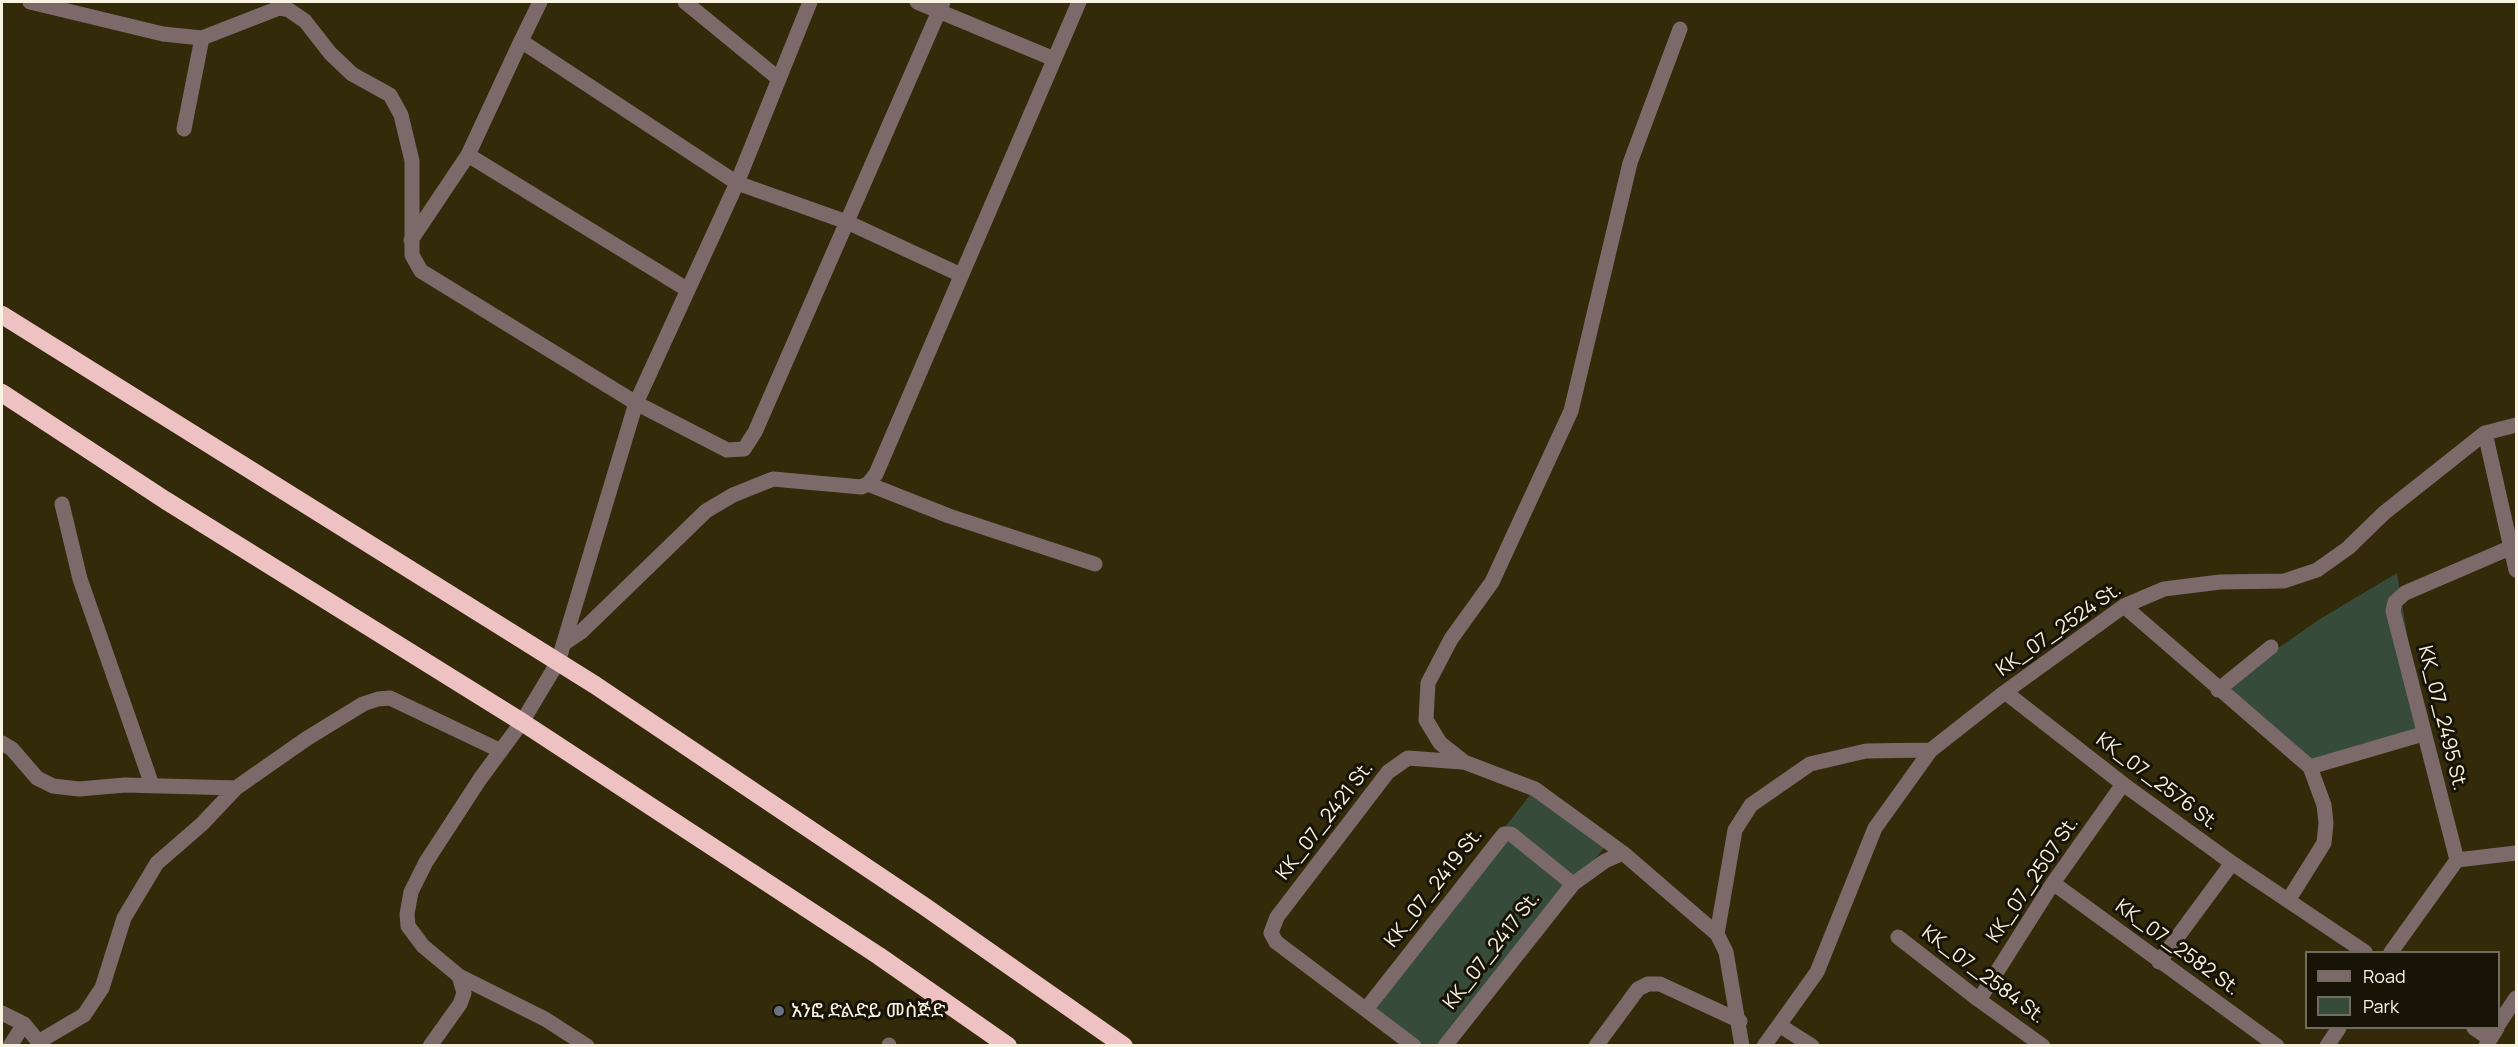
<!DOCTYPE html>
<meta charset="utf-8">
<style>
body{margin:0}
#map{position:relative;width:2518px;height:1047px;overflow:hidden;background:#332a09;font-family:Manrope,sans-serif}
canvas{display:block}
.frame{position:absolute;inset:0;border:3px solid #f9f3e1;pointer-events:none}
.legend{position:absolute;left:2305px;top:951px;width:195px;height:78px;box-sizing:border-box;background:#171306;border:2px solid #716d5e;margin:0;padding:8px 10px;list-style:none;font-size:18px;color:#f9f3e1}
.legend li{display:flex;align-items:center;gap:12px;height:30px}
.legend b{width:30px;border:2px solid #716d5e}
</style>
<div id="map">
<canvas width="2518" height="1047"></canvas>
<div class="frame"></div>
<ul class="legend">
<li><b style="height:8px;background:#7c6a6b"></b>Road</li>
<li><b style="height:16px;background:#364b3a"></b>Park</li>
</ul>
</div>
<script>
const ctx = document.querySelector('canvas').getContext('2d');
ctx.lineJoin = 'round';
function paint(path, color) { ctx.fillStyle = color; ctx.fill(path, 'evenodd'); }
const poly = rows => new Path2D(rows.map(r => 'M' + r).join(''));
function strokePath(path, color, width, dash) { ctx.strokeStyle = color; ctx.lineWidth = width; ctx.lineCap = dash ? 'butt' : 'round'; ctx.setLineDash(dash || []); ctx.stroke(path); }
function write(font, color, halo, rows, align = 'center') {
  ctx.font = font + ' Manrope,"Noto Sans Ethiopic",sans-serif'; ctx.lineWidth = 6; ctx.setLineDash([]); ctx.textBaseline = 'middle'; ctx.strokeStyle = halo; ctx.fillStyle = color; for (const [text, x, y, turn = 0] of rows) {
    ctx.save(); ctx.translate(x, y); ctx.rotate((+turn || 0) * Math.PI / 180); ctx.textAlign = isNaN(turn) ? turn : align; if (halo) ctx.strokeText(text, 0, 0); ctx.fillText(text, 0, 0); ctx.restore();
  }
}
const green = poly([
 [2397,573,2423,734,2310,767,2218,690,2320,619],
 [1538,785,1609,842,1444,1045,1413,1045,1364,1006]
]);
const street = poly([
 [30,2,163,34,202,38,279,8,289,10,305,21,330,53,352,74,390,95,401,115,412,161,412,255,421,271,636,403,727,450,744,449,755,432,943,2],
 [540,2,521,41,737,183,847,222,961,275],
 [685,2,779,79],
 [917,2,1054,59],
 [1680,29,1630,163,1571,411,1492,582,1451,639,1428,683,1426,720,1440,743,1464,762,1535,789,1623,853,1717,934,1726,952,1742,1046],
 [184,129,202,38],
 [468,155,688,290],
 [411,240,468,155,521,41],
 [2485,433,2516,570],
 [868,484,949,516,1095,564],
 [62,504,80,579,152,785],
 [2124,606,2310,767,2423,734],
 [566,642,581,632,706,511,733,495,773,479,861,487,868,484,876,474,1079,2],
 [2218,690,2271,647],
 [2005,692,2123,784,2232,863,2365,952],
 [2,743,12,749,37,778,53,786,79,789,125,785,236,788],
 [2457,860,2393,611,2395,602,2405,593,2512,547],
 [2457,860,2516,853],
 [2053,883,2277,1046],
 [2289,899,2324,843,2326,823,2324,805,2310,767],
 [1717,934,1735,830,1751,805,1810,764,1866,751,1931,750],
 [1898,937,1979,1000,2043,1046],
 [2391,952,2457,860],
 [2159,962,2232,863],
 [459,976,545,1019,587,1046],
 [1979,1000,2053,883,2123,784],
 [1367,1008,1504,834,1511,834,1573,884],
 [2,1013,24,1024,42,1046],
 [1779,1025,1812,1046],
 [2498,1025,2516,998],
 [2474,1028,2490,1039],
 [40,1041,84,1015,102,988,124,918,157,863,202,824,236,788,306,739,363,704,378,699,390,698,501,751],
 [10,1046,24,1024],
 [430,1046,460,1004,464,993,459,976,423,946,408,926,407,914,411,892,426,862,480,779,522,722,558,662,636,403,737,183,810,2],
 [889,1046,889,1045],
 [1414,1046,1276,942,1271,933,1277,917,1388,772,1408,758,1462,762],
 [1445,1046,1573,884,1605,861,1623,853],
 [1596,1046,1638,989,1648,984,1660,984,1740,1021],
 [1764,1046,1817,972,1875,828,1931,750,2005,692,2124,606,2164,589,2220,582,2284,581,2317,570,2348,548,2384,513,2485,433,2516,425],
 [2327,1046,2339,1028],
 [2486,1046,2497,1028]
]);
const highway = poly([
 [2,315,595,685,924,906,1124,1046],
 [2,393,165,500,522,722,879,956,1008,1046]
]);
const markers = [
 [779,1011,6,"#6b7280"]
];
const streetNames = [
 ["KK_07_2524 St.",2059,630,-35],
 ["KK_07_2495 St.",2442,718,76],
 ["KK_07_2576 St.",2157,782,37],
 ["KK_07_2421 St.",1325,821,-52],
 ["KK_07_2507 St.",2033,880,-56],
 ["KK_07_2419 St.",1434,888,-52],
 ["KK_07_2582 St.",2177,948,36],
 ["KK_07_2417 St.",1492,951,-52],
 ["KK_07_2584 St.",1983,975,37]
];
const poiNames = [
 ["አንፎ ድልድይ መስጅድ",791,1011]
];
paint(green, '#364b3a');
strokePath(street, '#7c6a6b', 15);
strokePath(highway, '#eec2c3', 18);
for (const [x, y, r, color] of markers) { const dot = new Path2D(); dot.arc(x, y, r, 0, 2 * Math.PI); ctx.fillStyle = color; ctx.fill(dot); strokePath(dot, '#171306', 2); }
write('20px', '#f9f3e1', '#171306', streetNames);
write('20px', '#f9f3e1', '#171306', poiNames, 'left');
</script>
